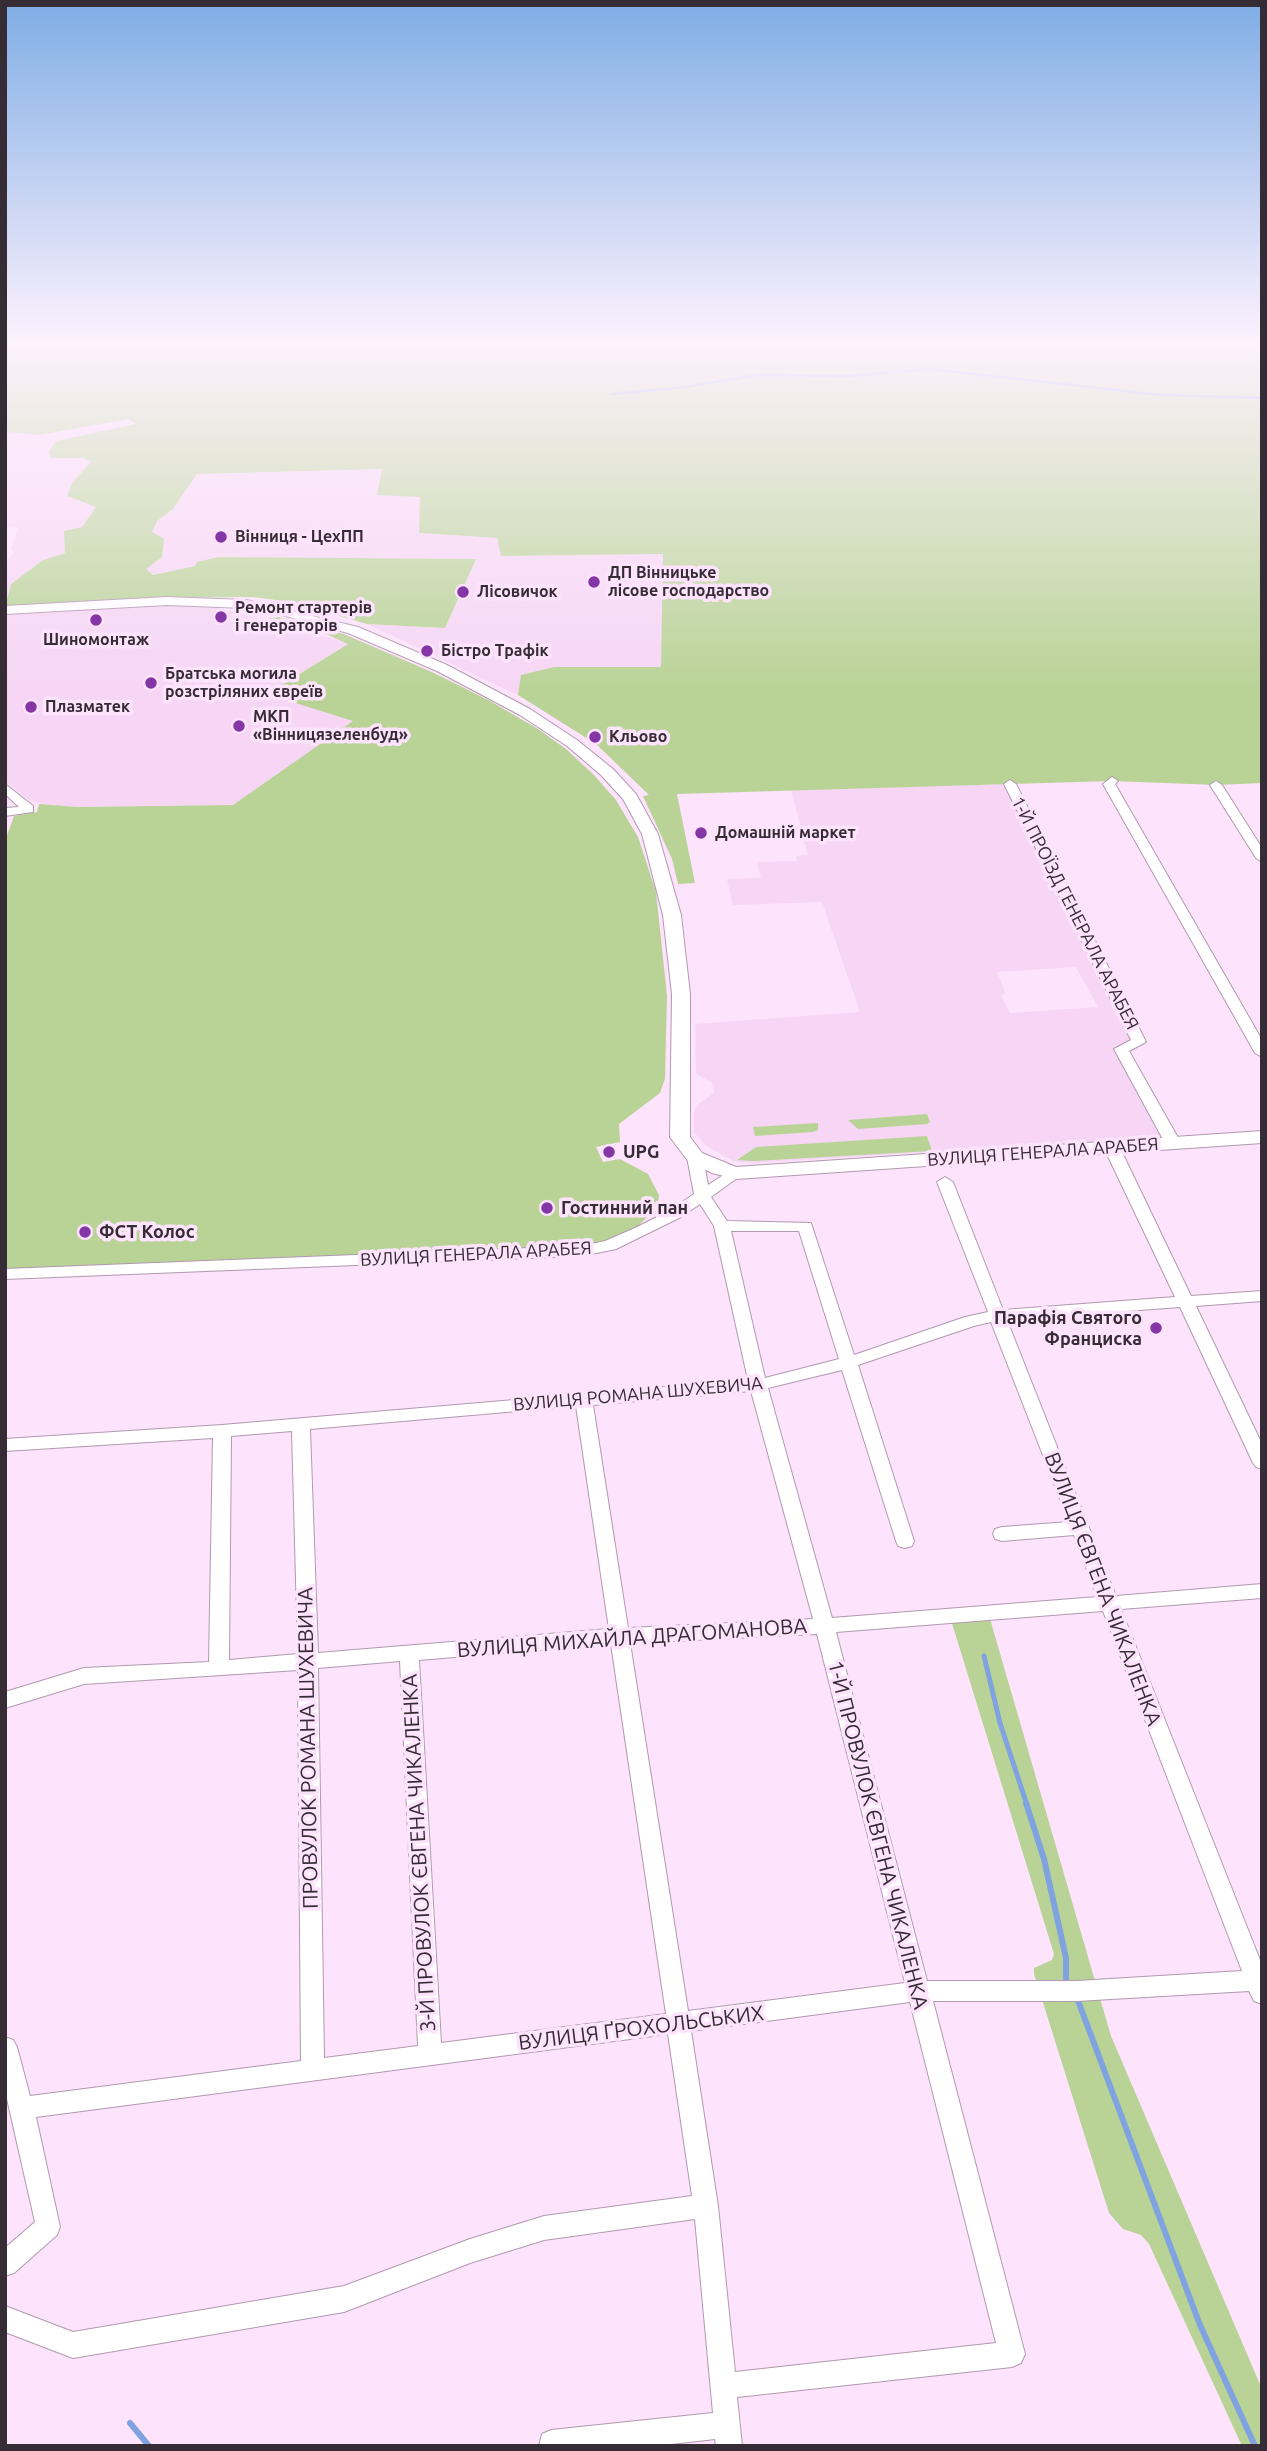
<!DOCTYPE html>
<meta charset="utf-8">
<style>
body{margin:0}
#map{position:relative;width:1267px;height:2451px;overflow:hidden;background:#fde3fc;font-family:Ubuntu,sans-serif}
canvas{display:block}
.frame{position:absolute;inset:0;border:7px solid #362c35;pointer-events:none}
</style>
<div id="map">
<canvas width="1267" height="2451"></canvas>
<div class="frame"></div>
</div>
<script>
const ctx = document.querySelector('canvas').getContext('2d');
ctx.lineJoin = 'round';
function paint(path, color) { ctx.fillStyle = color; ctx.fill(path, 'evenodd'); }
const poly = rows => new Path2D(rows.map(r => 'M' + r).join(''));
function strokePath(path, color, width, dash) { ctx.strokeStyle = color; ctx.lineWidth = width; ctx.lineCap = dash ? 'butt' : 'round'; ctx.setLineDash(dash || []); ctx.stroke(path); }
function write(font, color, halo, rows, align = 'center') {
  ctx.font = font + ' Ubuntu,sans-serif'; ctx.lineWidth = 7; ctx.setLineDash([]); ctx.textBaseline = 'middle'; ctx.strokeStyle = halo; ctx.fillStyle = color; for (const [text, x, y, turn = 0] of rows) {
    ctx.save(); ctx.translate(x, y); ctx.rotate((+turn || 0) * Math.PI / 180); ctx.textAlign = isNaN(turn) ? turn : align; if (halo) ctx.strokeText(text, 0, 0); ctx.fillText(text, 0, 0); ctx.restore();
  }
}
const built = poly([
 [129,419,137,424,51,458,84,458,91,462,96,507,82,527,64,531,65,553,43,560,11,584,5,608,5,562,14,552,11,548,18,528,5,527,5,432,39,435],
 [383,469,420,497,419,533,497,538,501,556,664,554,661,667,554,667,521,675,518,695,367,624,445,628,475,559,218,557,197,562,195,566,153,575,145,569,162,557,152,532,157,521,173,509,197,474],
 [168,605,215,607,349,643,268,693,354,721,233,805,58,807,30,801,5,781,5,613],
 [1010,784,1005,788,1026,831,1139,1042,1122,1048,1170,1137,753,1163,733,1161,705,1145,694,1132,694,1113,697,1105,714,1093,712,1083,696,1074,695,1024,860,1012,822,902,733,905,727,879,761,878,757,862,797,861,796,856,808,855,791,789],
 [1076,967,1098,1007,1010,1013,1001,995,1006,994,997,972]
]);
const green = poly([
 [5,343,1262,343,1262,783,1216,785,1112,781,677,794,695,883,678,884,672,859,643,796,649,795,596,744,518,695,521,675,554,667,661,667,663,554,501,556,497,538,419,533,420,497,377,495,382,469,197,474,173,509,157,521,152,532,164,539,162,557,146,569,153,575,195,566,197,562,218,557,476,559,445,628,367,624,291,602,253,597,146,598,5,608,11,584,43,560,65,553,64,531,82,527,96,507,67,496,73,482,91,462,84,458,51,458,49,452,56,441,136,424,129,419,39,435,5,432],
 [279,617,344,634,434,673,490,701,538,729,566,749,594,775,616,800,638,837,656,892,667,996,665,1079,660,1093,619,1124,620,1142,596,1147,603,1162,620,1159,648,1174,659,1195,658,1207,622,1241,610,1245,5,1274,5,841,14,816,37,812,39,804,77,807,233,805,353,721,267,694,348,644,328,635,265,619],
 [927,1114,930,1122,927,1124,858,1129,848,1120],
 [818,1123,818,1130,813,1132,755,1136,753,1127],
 [927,1136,932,1151,754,1161,737,1160,756,1147],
 [988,1612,1111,2036,1262,2389,1262,2446,1242,2446,1149,2244,1141,2235,1123,2229,1109,2213,1034,1974,1034,1968,1052,1960,1054,1954,950,1617]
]);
const streamFar2 = poly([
 [613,394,685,387,756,375,850,376,929,369,1160,395,1262,398]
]);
const streamFar1 = poly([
 [984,1656,1000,1723,1027,1805]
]);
const stream = poly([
 [1026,1803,1044,1859,1066,1958,1066,1979],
 [1077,1998,1200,2325,1255,2446],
 [130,2423,149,2446]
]);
const minor = poly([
 [1112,777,1118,781,1115,784,1262,1040,1262,1057,1255,1053,1103,784,1112,777],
 [1010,780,1016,784,1146,1042,1129,1051,1181,1143,1178,1146,1173,1148,1165,1143,1114,1049,1131,1040,1004,784,1010,780],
 [1216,781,1222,785,1262,848,1262,862,1256,858,1210,785,1216,781],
 [5,784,33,806,33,812,5,816,5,808,19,807,5,794,5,784],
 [1112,1143,1120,1148,1191,1296,1262,1291,1262,1301,1196,1306,1262,1444,1262,1469,1256,1467,1253,1463,1180,1307,1007,1320,1116,1596,1262,1584,1262,1598,1121,1609,1262,1965,1262,2004,1254,2001,1249,1991,1077,2001,933,2001,1025,2354,1021,2363,1012,2367,737,2397,742,2446,716,2446,715,2439,654,2446,539,2446,542,2434,551,2430,713,2413,695,2219,544,2240,470,2263,344,2312,73,2358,5,2332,5,2306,73,2332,344,2286,470,2239,544,2216,692,2196,668,2034,36,2117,60,2227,57,2235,14,2273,5,2276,5,2248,35,2222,5,2090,5,2037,13,2040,17,2047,30,2096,301,2061,298,1670,84,1684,5,1708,5,1692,84,1668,209,1662,213,1438,5,1451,5,1439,222,1425,748,1380,714,1226,700,1204,681,1217,616,1249,582,1256,5,1279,5,1269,582,1246,605,1241,635,1228,669,1211,694,1194,687,1157,695,1152,703,1157,708,1185,731,1170,736,1168,744,1173,711,1197,727,1221,811,1223,854,1355,965,1317,988,1312,937,1182,945,1177,953,1182,1003,1310,1175,1297,1104,1148,1112,1143],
 [731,1231,799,1231,839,1359,765,1378,731,1231],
 [991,1322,1069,1522,1002,1527,995,1529,993,1534,995,1539,1002,1541,1074,1535,1097,1597,832,1618,768,1388,842,1370,896,1541,898,1546,905,1548,912,1546,914,1541,858,1365,974,1326,991,1322],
 [751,1391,813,1619,628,1628,593,1405,751,1391],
 [576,1406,609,1629,318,1653,310,1429,576,1406],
 [292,1431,298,1654,229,1660,231,1436,292,1431],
 [1103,1611,1242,1971,1077,1981,927,1981,836,1632,1103,1611],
 [817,1634,905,1983,688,2011,630,1643,817,1634],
 [611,1644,666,2014,441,2043,419,1660,611,1644],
 [400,1661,418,2046,324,2058,318,1668,400,1661],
 [910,2002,996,2343,735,2372,718,2206,691,2031,910,2002]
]);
const secondary = poly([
 [167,597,246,600,358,627,447,665,530,709,577,740,613,769,636,794,658,834,681,915,690,994,690,1137,702,1153,736,1167,1262,1131,1262,1143,736,1179,712,1173,688,1161,670,1137,672,994,663,915,642,834,623,799,601,775,567,746,520,715,437,671,348,633,278,614,246,608,167,605,5,614,5,606,167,597]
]);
const markers = [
 [221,537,7,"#8435a6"],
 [594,582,7,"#8435a6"],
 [463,592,7,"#8435a6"],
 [221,617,7,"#8435a6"],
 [96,620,7,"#8435a6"],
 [427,651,7,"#8435a6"],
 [151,683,7,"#8435a6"],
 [31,707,7,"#8435a6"],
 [239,726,7,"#8435a6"],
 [595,737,7,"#8435a6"],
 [701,833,7,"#8435a6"],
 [609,1152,7,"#8435a6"],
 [547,1208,7,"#8435a6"],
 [85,1232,7,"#8435a6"],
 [1156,1328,7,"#8435a6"]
];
const farPoinames = [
 ["Вінниця - ЦехПП",235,537],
 ["ДП Вінницьке",608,573],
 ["лісове господарство",608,591],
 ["Лісовичок",477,592],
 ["Ремонт стартерів",235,608],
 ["і генераторів",235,626],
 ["Шиномонтаж",96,640,"center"],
 ["Бістро Трафік",441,651],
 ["Братська могила",165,674],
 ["розстріляних євреїв",165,692],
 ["Плазматек",45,707],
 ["МКП",253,717],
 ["«Вінницязеленбуд»",253,735],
 ["Кльово",609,737],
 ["Домашній маркет",715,833]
];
const streetNames = [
 ["1-Й ПРОЇЗД ГЕНЕРАЛА АРАБЕЯ",1075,913,63],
 ["ВУЛИЦЯ ГЕНЕРАЛА АРАБЕЯ",1043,1152,-4],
 ["ВУЛИЦЯ ГЕНЕРАЛА АРАБЕЯ",476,1254,-3],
 ["ВУЛИЦЯ РОМАНА ШУХЕВИЧА",638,1394,-5]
];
const poiNames = [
 ["UPG",623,1152],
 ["Гостинний пан",561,1208],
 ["ФСТ Колос",99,1232],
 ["Парафія Святого",1142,1318,"right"],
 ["Франциска",1142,1339,"right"]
];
const nearStreetnames = [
 ["ВУЛИЦЯ ЄВГЕНА ЧИКАЛЕНКА",1103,1589,69],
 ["ВУЛИЦЯ МИХАЙЛА ДРАГОМАНОВА",632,1638,-4],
 ["ПРОВУЛОК РОМАНА ШУХЕВИЧА",308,1748,-91],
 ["1-Й ПРОВУЛОК ЄВГЕНА ЧИКАЛЕНКА",878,1835,76],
 ["3-Й ПРОВУЛОК ЄВГЕНА ЧИКАЛЕНКА",419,1853,-93],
 ["ВУЛИЦЯ ҐРОХОЛЬСЬКИХ",641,2028,-7]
];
paint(built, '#f6d6f4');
paint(green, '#b9d397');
strokePath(streamFar2, '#81a2e1', 2.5);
strokePath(streamFar1, '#81a2e1', 5);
strokePath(stream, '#81a2e1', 6);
strokePath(minor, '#b199b0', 2);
strokePath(secondary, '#b199b0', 2);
paint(minor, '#fff');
paint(secondary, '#fff');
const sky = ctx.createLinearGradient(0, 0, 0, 686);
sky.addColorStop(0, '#7fade5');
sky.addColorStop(0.5, '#fef2fe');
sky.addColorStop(1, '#fef2fe00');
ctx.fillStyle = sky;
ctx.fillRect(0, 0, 1267, 686);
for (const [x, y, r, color] of markers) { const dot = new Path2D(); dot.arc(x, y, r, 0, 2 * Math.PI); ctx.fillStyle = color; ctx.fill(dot); strokePath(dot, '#fde3fc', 2.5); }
write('bold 16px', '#362c35', '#fde3fc', farPoinames, 'left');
write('18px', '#362c35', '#fde3fc', streetNames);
write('bold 18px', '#362c35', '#fde3fc', poiNames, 'left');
write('21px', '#362c35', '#fde3fc', nearStreetnames);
</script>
